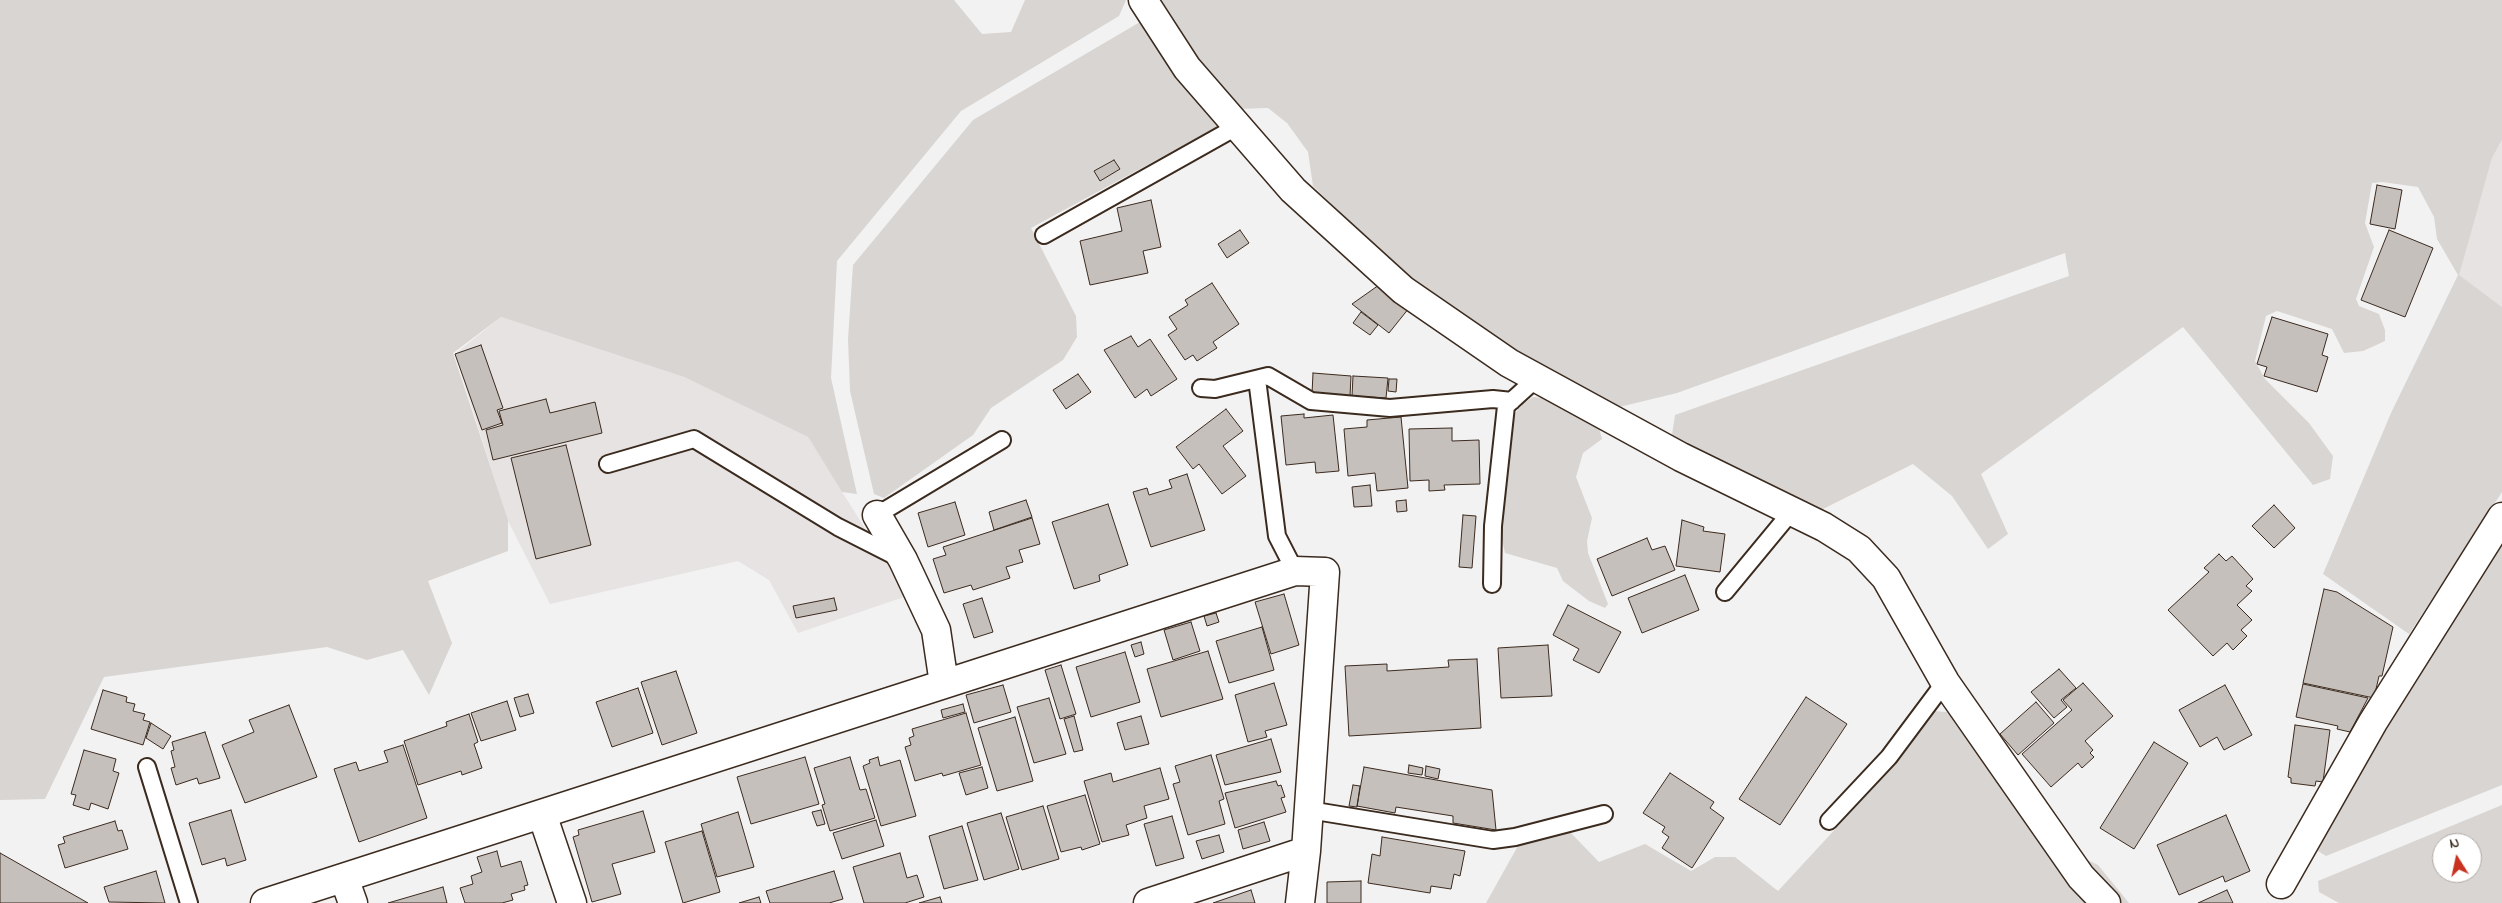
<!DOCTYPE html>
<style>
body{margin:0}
#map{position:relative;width:2502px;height:903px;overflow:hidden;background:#f3f2f2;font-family:"Indie Flower",sans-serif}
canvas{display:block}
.north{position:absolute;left:2432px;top:833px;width:50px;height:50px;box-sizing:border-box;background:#fff;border:1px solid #b1aaa5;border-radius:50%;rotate:350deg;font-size:14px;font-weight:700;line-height:20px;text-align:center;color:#3b2a1e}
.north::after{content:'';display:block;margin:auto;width:18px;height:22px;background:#c8321e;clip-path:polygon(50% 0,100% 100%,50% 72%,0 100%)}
</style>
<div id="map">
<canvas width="2502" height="903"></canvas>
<div class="north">N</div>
</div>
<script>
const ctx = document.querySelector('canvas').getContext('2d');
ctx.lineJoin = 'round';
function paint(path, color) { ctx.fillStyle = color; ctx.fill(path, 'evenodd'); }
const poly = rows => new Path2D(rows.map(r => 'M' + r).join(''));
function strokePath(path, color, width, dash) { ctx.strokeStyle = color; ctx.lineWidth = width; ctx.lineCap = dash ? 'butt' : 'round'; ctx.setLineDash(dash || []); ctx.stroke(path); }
const built = poly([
 [2502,140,2502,307,2458,275,2492,158],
 [501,317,684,377,808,437,907,596,798,633,769,580,738,561,550,604,508,521,455,354]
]);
const green = poly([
 [0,0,954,0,982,34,1011,32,1025,0,1126,0,1119,16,961,111,837,261,831,378,857,494,842,492,808,437,684,377,501,317,453,353,508,520,508,551,428,581,452,643,429,695,403,650,367,660,327,647,104,677,45,799,0,800],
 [1156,0,2502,0,2502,140,2492,158,2459,275,2502,307,2502,492,2409,634,2323,574,2391,413,2458,275,2437,239,2434,217,2418,187,2382,182,2372,183,2365,223,2374,247,2356,299,2359,306,2379,314,2385,330,2385,341,2363,351,2344,353,2332,329,2277,311,2266,316,2255,361,2265,379,2309,423,2333,456,2330,479,2313,485,2183,327,1981,474,2008,534,1988,549,1952,496,1913,464,1823,509,1671,442,1675,415,2069,276,2065,253,1677,393,1611,409,1514,354,1443,304,1390,261,1313,186,1308,152,1287,123,1268,108,1237,109,1198,65],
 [1140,22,1219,126,1031,228,1076,316,1077,337,1063,360,991,408,973,435,884,498,874,494,850,391,848,339,853,265,973,120],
 [1533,397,1543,398,1599,428,1602,439,1583,453,1576,477,1592,518,1587,541,1588,553,1608,604,1605,608,1589,601,1563,581,1557,568,1505,553,1501,535,1513,416,1523,404],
 [2502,542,2502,785,2326,856,2318,851,2317,840],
 [1933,711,1947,712,2037,836,2098,865,2129,903,1486,903,1519,844,1569,831,1599,862,1645,844,1691,871,1715,857,1735,857,1778,891,1876,785],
 [2502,805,2502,903,2339,903,2319,892,2318,881],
 [2442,843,2472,843,2472,873,2442,873]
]);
const building = poly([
 [1114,160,1120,169,1100,181,1094,171,1114,160],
 [2377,185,2402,190,2395,229,2370,224,2377,185],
 [1151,200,1161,247,1143,251,1148,273,1090,285,1080,241,1122,231,1117,208,1151,200],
 [1240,230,1249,243,1227,258,1218,244,1240,230],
 [2389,230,2433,248,2405,317,2361,300,2389,230],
 [1212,283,1239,324,1213,342,1217,348,1197,361,1193,355,1185,360,1168,335,1177,329,1169,317,1188,305,1185,300,1212,283],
 [1379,285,1409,308,1389,333,1352,304,1379,285],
 [1361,312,1378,325,1370,335,1353,323,1361,312],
 [2272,317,2328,334,2322,355,2328,357,2317,392,2264,376,2267,367,2257,364,2272,317],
 [1131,336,1138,347,1150,339,1177,379,1151,396,1147,389,1135,398,1104,350,1131,336],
 [481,345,503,408,497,410,502,423,482,430,455,354,481,345],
 [1313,373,1351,376,1350,396,1312,394,1313,373],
 [1078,374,1091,392,1066,409,1053,390,1078,374],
 [1353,376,1388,378,1386,398,1352,396,1353,376],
 [1389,379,1397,379,1396,392,1388,391,1389,379],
 [546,399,550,413,595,402,602,433,493,460,486,430,503,425,499,411,546,399],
 [1226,409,1243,431,1223,446,1246,476,1222,494,1199,464,1193,469,1176,447,1226,409],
 [1304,414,1304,418,1333,415,1339,471,1316,473,1315,462,1286,465,1281,416,1304,414],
 [1401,417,1408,488,1377,491,1375,473,1348,476,1344,429,1367,427,1367,420,1401,417],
 [1452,428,1452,441,1479,440,1480,484,1444,485,1445,490,1429,491,1429,480,1410,481,1409,429,1452,428],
 [566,445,591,545,536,559,511,458,566,445],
 [1187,474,1205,530,1151,547,1133,492,1147,488,1149,495,1172,488,1169,480,1187,474],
 [1370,485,1372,506,1354,507,1352,487,1370,485],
 [1026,500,1032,517,994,530,989,512,1026,500],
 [1406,500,1407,511,1397,512,1396,501,1406,500],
 [955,502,965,535,928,547,918,513,955,502],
 [1108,504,1128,565,1099,575,1100,581,1074,589,1052,522,1108,504],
 [2274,505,2295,528,2274,548,2252,526,2274,505],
 [1463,515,1476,516,1472,568,1459,567,1463,515],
 [1032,518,1040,544,1019,550,1023,562,1006,567,1010,578,973,590,971,585,944,593,933,559,946,555,943,547,1032,518],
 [1682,520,1704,527,1703,531,1725,534,1720,572,1676,566,1682,520],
 [1647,538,1652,550,1665,546,1675,570,1612,596,1597,559,1647,538],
 [2219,554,2226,561,2232,556,2253,579,2246,586,2252,591,2237,605,2252,620,2241,630,2247,636,2233,650,2227,643,2213,656,2168,610,2209,572,2204,568,2219,554],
 [1685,575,1699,610,1642,633,1628,598,1685,575],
 [2324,589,2337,592,2393,627,2382,676,2379,676,2374,698,2303,683,2324,589],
 [1284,594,1299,645,1271,654,1255,602,1284,594],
 [834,598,837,610,796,618,793,606,834,598],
 [982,598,993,632,974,638,963,604,982,598],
 [1568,605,1621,632,1599,673,1573,660,1579,649,1553,635,1568,605],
 [1216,613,1219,622,1207,626,1204,616,1216,613],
 [1191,622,1200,651,1173,660,1164,630,1191,622],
 [1262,627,1274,670,1229,683,1216,641,1262,627],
 [1141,642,1144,654,1135,657,1131,645,1141,642],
 [1548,645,1552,696,1501,698,1498,648,1548,645],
 [1208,651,1223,699,1161,717,1147,669,1208,651],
 [1125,652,1140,702,1091,717,1076,667,1125,652],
 [1477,659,1481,728,1349,736,1345,666,1387,664,1387,671,1449,667,1448,660,1477,659],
 [1061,665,1076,714,1060,719,1045,670,1061,665],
 [2059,669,2076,688,2061,700,2067,707,2054,718,2031,692,2059,669],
 [676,671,697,733,662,745,641,682,676,671],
 [1274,683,1287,725,1265,731,1267,737,1248,742,1235,695,1274,683],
 [2083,683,2113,716,2085,741,2093,750,2090,753,2094,757,2082,768,2078,763,2051,787,2022,754,2072,710,2063,700,2083,683],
 [2303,684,2368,698,2350,732,2337,729,2338,726,2296,717,2303,684],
 [1003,685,1011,712,974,723,966,695,1003,685],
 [2225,685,2252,735,2224,750,2217,737,2200,747,2179,710,2225,685],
 [638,688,653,733,612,747,596,702,638,688],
 [103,690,127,697,126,702,135,704,133,711,145,714,143,720,150,722,143,745,91,729,103,690],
 [528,694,534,713,520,717,514,698,528,694],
 [1806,697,1847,724,1780,825,1739,799,1806,697],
 [1049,698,1066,754,1034,763,1017,707,1049,698],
 [507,701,516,730,481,741,471,713,507,701],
 [2036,702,2054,723,2018,755,2000,734,2036,702],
 [963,704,965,712,943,718,941,710,963,704],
 [289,705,317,777,245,803,222,745,254,732,249,720,289,705],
 [966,713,981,765,943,776,942,773,915,781,905,747,911,745,909,738,914,736,912,729,966,713],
 [469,714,478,742,474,744,482,768,462,775,461,771,418,785,404,741,447,726,446,722,469,714],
 [1074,716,1083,750,1074,752,1064,719,1074,716],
 [1141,716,1149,744,1125,750,1117,723,1141,716],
 [1015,717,1033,781,997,791,978,728,1015,717],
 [151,723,171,736,163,749,146,738,151,723],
 [2295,725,2330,730,2323,782,2316,781,2315,786,2291,783,2291,778,2288,777,2295,725],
 [205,732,220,778,199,784,197,778,176,785,171,768,175,767,171,751,174,750,172,742,205,732],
 [1271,739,1281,772,1225,785,1216,755,1271,739],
 [2154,742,2188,763,2134,849,2100,828,2154,742],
 [403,745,427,818,359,842,334,769,356,762,359,771,388,762,384,751,403,745],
 [84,750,116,759,113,771,119,773,108,809,91,803,89,810,73,805,76,795,71,794,84,750],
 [1211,755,1224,799,1219,801,1225,824,1188,835,1173,784,1180,782,1175,766,1211,755],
 [805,757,819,804,751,824,737,777,805,757],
 [850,757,860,790,866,789,875,818,830,831,822,805,825,804,814,768,850,757],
 [878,757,880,766,900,760,916,816,881,826,863,766,870,763,869,760,878,757],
 [1409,765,1423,768,1422,775,1408,773,1409,765],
 [1426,766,1440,769,1438,779,1425,776,1426,766],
 [982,767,988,788,966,795,959,773,982,767],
 [1364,767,1492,790,1496,830,1453,823,1453,816,1396,807,1395,813,1357,806,1364,767],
 [1160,768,1169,799,1144,806,1147,818,1126,825,1129,835,1102,842,1084,781,1111,773,1113,782,1160,768],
 [1670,773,1714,802,1710,808,1724,818,1692,868,1662,848,1669,837,1662,832,1665,827,1643,813,1670,773],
 [1276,781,1278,786,1281,785,1285,797,1281,798,1286,812,1235,828,1225,793,1276,781],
 [1353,785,1360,786,1357,807,1349,806,1353,785],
 [1085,795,1100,844,1082,850,1081,847,1061,852,1047,806,1085,795],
 [1043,806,1059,859,1022,870,1006,817,1043,806],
 [231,810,246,860,227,866,225,858,202,865,189,823,231,810],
 [821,810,825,824,817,826,812,812,821,810],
 [643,811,655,852,612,864,621,894,592,902,573,837,579,835,578,830,643,811],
 [738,812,754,867,717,877,701,824,738,812],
 [1001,813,1019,869,984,880,967,823,1001,813],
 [2226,815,2250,871,2225,882,2223,876,2179,895,2157,845,2226,815],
 [1172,816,1184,858,1156,866,1144,824,1172,816],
 [876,820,884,846,842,859,833,833,876,820],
 [115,821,118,831,122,830,128,849,65,868,58,845,65,843,63,837,115,821],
 [1264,822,1270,841,1243,849,1238,830,1264,822],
 [962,826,978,880,944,889,929,836,962,826],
 [702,831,720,892,683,903,665,842,702,831],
 [1219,835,1224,852,1202,859,1196,841,1219,835],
 [1382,837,1465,851,1460,876,1454,874,1451,889,1431,886,1430,893,1368,883,1372,854,1380,856,1382,837],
 [497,851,501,867,521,861,528,885,524,886,525,890,511,894,513,900,502,903,465,903,460,888,473,884,471,876,482,872,477,857,497,851],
 [0,853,88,903,0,903,0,853],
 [900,853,907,878,917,875,924,897,905,903,864,903,853,867,900,853],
 [156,871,165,903,109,902,104,887,156,871],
 [834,871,843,899,829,903,770,903,766,891,834,871],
 [1361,881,1361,903,1327,903,1327,882,1361,881],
 [443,887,447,903,388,903,443,887],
 [1251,890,1255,903,1213,903,1251,890],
 [2227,890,2233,903,2198,903,2227,890],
 [759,897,761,903,739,903,759,897],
 [940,897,942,903,919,903,940,897]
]);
const service = poly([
 [1044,235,1238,126],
 [1257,379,1277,536,1295,571],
 [1201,388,1215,389,1268,376,1311,401,1390,408,1493,399,1512,401],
 [608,464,694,439,838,527,899,558],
 [877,515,1002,440],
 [1492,584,1493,526,1506,406,1538,377],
 [1725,592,1792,511],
 [147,767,189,903],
 [1309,810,1493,840,1515,837,1604,814],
 [1829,821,1889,757,1945,682]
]);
const minor = poly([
 [1143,0,1187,68,1293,190,1403,290,1509,363,1681,457,1824,527,1859,549,1886,578,1945,682,2081,877,2106,903],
 [877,515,903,560,936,630,944,684],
 [542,814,572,903],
 [344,878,353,903],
 [2281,884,2373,722,2502,517],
 [265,903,1295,571,1325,572,1306,851,1300,903],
 [1148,903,1306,851]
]);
paint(built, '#e6e3e2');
paint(green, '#d8d5d2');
paint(building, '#c6c0bd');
strokePath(building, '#3b2a1e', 1);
strokePath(service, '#3b2a1e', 20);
strokePath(minor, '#3b2a1e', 31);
strokePath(service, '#fff', 16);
strokePath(minor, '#fff', 28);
</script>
